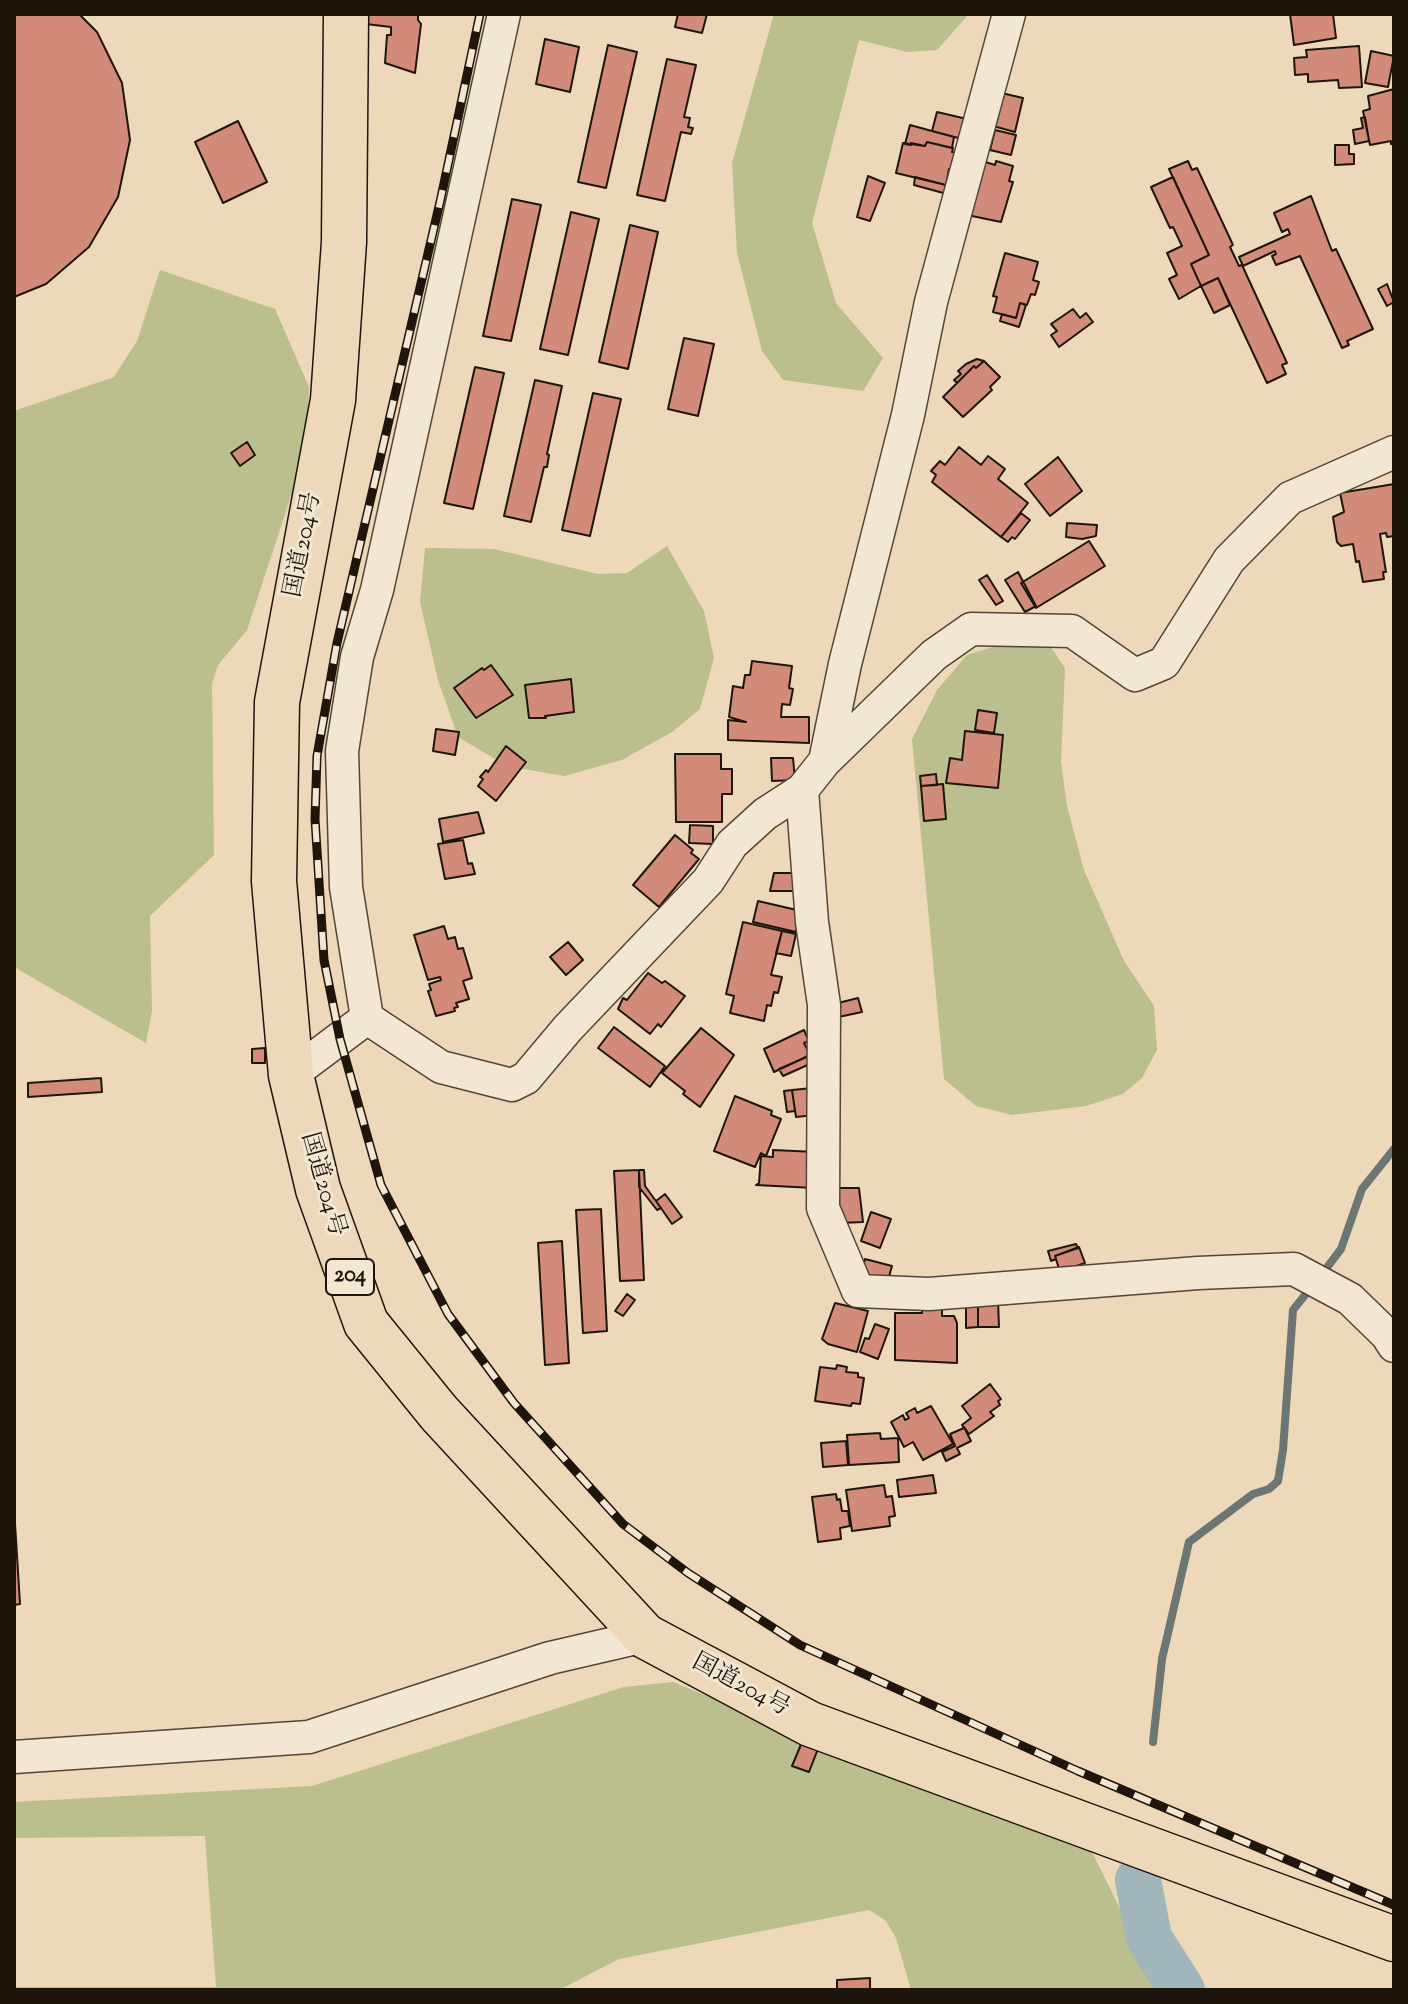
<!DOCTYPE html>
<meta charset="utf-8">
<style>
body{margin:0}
#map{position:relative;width:1408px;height:2004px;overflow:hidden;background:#edd8b9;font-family:"Sorts Mill Goudy",serif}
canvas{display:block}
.frame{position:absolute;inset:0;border:16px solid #1e160d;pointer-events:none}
</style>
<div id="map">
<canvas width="1408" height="2004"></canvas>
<div class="frame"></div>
</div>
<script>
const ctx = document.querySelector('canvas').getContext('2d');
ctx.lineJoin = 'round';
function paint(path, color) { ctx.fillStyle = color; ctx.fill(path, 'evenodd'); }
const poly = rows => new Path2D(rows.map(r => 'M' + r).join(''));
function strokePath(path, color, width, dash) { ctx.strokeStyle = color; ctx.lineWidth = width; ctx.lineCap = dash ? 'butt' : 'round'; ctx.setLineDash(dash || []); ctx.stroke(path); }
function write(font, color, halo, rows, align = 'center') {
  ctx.font = font + ' "Sorts Mill Goudy","Noto Serif JP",serif'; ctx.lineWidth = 6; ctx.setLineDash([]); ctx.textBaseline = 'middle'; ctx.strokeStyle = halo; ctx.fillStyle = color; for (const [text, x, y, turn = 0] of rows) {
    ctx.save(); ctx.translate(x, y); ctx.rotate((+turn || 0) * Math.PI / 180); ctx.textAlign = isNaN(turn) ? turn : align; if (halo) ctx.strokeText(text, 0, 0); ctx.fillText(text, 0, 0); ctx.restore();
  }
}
const green = poly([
 [774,14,969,14,937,50,907,52,859,40,812,223,836,303,883,358,863,391,783,380,762,351,737,253,732,163],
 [160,270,275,309,309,387,306,450,247,630,218,665,212,684,214,855,150,916,152,1011,146,1043,14,967,14,411,114,377,137,341],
 [667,546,704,611,714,658,700,709,672,732,622,760,564,776,507,766,458,737,438,680,420,602,425,548,494,549,598,574,627,573],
 [1018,639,1048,643,1065,668,1061,762,1067,806,1084,870,1124,961,1154,1006,1157,1050,1142,1078,1123,1094,1086,1106,1012,1115,976,1106,944,1079,912,739,937,690,967,655],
 [673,1682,1091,1850,1160,1990,911,1990,896,1938,886,1921,869,1910,619,1959,559,1990,14,1990,14,1987,216,1987,205,1836,14,1838,14,1802,312,1786,624,1687]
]);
const stream = poly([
 [1322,1274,1341,1249,1362,1189,1394,1149],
 [1153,1742,1162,1659,1189,1542,1253,1494,1269,1489,1278,1481,1283,1450,1293,1310,1313,1285]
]);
const river = poly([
 [1138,1880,1149,1938,1182,1990]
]);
const building = poly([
 [14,14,79,14,97,32,122,83,130,140,118,197,89,247,46,284,14,297,14,14],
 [365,14,418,14,418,20,421,24,415,73,385,63,387,35,391,35,391,27,366,24,365,14],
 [678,14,707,14,702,33,675,27,678,14],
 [1290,14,1333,14,1336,38,1294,45,1290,14],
 [545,39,579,47,570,92,536,84,545,39],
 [608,45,637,52,606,188,578,182,608,45],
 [1359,46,1362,87,1339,88,1338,80,1308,82,1308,74,1295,75,1294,58,1307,57,1306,50,1359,46],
 [1371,51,1394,56,1388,87,1365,83,1371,51],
 [667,59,696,65,684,117,690,118,688,127,693,128,691,134,681,132,665,201,637,195,667,59],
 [1394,89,1394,144,1391,144,1391,141,1370,145,1363,111,1370,109,1368,96,1394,89],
 [997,92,1023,98,1015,132,989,125,997,92],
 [937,112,967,119,962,139,932,131,937,112],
 [1365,117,1369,141,1355,144,1353,130,1363,128,1361,118,1365,117],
 [238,121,267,182,223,203,195,142,238,121],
 [910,125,954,137,952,148,927,142,925,146,911,143,911,145,905,144,910,125],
 [995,130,1016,135,1011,155,990,150,995,130],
 [927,142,953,148,952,152,957,153,953,170,949,169,946,185,896,173,903,143,925,146,927,142],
 [1335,145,1349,145,1349,154,1354,154,1354,164,1335,165,1335,145],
 [979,160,995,165,996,161,1013,166,1009,181,1013,182,1001,222,967,215,979,160],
 [1188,161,1192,170,1197,168,1233,245,1230,247,1239,266,1242,265,1287,363,1282,365,1286,374,1267,383,1218,278,1201,286,1191,264,1209,255,1169,169,1188,161],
 [949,169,953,170,947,194,914,185,915,177,946,185,949,169],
 [868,176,885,183,870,221,857,217,868,176],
 [1173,177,1209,255,1191,264,1201,286,1179,299,1169,279,1177,275,1167,253,1182,246,1173,227,1170,228,1151,187,1173,177],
 [1311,196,1332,251,1336,249,1373,329,1347,341,1349,345,1342,348,1300,256,1276,265,1272,256,1276,254,1275,251,1243,266,1239,257,1290,234,1288,229,1282,232,1274,213,1311,196],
 [512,199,541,205,511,341,483,336,512,199],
 [571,212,599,219,568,355,540,349,571,212],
 [630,225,658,232,628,369,599,362,630,225],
 [1005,253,1038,262,1033,280,1039,282,1035,295,1031,294,1027,305,1020,303,1016,318,993,312,997,297,993,296,1005,253],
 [1218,278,1230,305,1214,313,1201,286,1218,278],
 [1387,284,1394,302,1387,306,1378,289,1387,284],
 [1020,303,1026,305,1019,327,1000,321,1002,314,1016,318,1020,303],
 [1073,309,1080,318,1086,313,1093,322,1059,347,1051,335,1057,331,1051,324,1073,309],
 [684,338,714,344,698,416,668,409,684,338],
 [977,359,984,361,976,368,974,366,957,383,954,380,961,374,958,371,966,364,977,359],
 [984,361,1000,377,990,387,992,390,963,417,943,397,974,366,976,368,984,361],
 [475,367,504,373,473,509,444,503,475,367],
 [535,380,562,386,547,454,549,455,547,467,544,467,531,522,504,516,535,380],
 [593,393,621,399,590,536,562,530,593,393],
 [247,442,255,455,240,466,231,453,247,442],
 [959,447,981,465,988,456,1005,469,998,479,1028,503,1001,537,932,482,936,475,931,471,940,461,945,465,959,447],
 [1058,457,1082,491,1050,516,1025,484,1058,457],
 [1394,484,1394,536,1387,537,1386,533,1380,534,1386,572,1383,572,1384,579,1363,582,1359,561,1356,562,1353,544,1341,546,1337,542,1333,517,1344,512,1340,493,1394,484],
 [1021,513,1030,520,1015,539,1012,537,1008,542,1001,537,1021,513],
 [1067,523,1097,525,1096,536,1082,539,1066,537,1067,523],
 [1089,541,1105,566,1036,608,1021,583,1089,541],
 [1018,572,1036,606,1025,612,1005,580,1018,572],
 [987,575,1003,601,996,605,979,580,987,575],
 [752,661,792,666,789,688,793,689,790,705,782,704,781,717,809,717,809,743,728,740,728,720,746,722,729,717,733,686,743,688,745,675,750,675,752,661],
 [491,665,513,695,476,718,454,688,482,668,484,670,491,665],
 [571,679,574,712,545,716,546,718,529,718,525,685,571,679],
 [978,710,997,713,994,733,975,730,978,710],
 [436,729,459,732,455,755,433,751,436,729],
 [965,731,1003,735,998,788,946,783,950,758,962,760,965,731],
 [506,746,526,762,496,801,478,786,483,779,480,777,486,770,488,772,506,746],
 [675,754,721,754,721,769,732,769,732,794,722,794,722,822,676,822,675,754],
 [771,758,793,758,795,780,772,781,771,758],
 [936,774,937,785,921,786,920,776,936,774],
 [943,784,946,819,924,821,921,786,943,784],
 [478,812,484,833,443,842,439,819,478,812],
 [690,825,713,826,713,844,689,843,690,825],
 [675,835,693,850,691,853,699,859,659,907,633,885,675,835],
 [463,840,468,864,472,863,475,874,445,879,438,844,463,840],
 [774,873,795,873,795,891,770,891,774,873],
 [758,901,801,911,796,932,753,922,758,901],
 [743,922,782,931,771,975,782,977,778,993,774,992,771,1006,767,1005,764,1021,730,1013,734,996,726,994,743,922],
 [444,926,448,939,455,937,458,949,463,948,472,978,463,981,469,999,456,1003,458,1007,454,1008,455,1011,436,1016,428,991,431,990,429,984,441,980,440,977,428,980,414,935,444,926],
 [782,931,796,934,791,956,776,953,782,931],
 [568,942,583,960,566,975,550,957,568,942],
 [648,973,662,983,665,981,685,996,661,1027,658,1024,650,1034,618,1009,623,998,627,1000,648,973],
 [858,998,862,1012,829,1019,826,1006,858,998],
 [614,1027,665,1066,650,1087,598,1048,614,1027],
 [701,1028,734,1055,700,1107,683,1094,685,1091,662,1073,701,1028],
 [804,1030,809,1041,804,1043,810,1055,774,1072,764,1049,804,1030],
 [265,1048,265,1063,252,1063,252,1049,265,1048],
 [809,1056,812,1063,783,1076,779,1069,809,1056],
 [101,1078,102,1092,28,1097,28,1083,101,1078],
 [812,1088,815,1115,796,1117,792,1090,812,1088],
 [792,1090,795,1111,787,1112,784,1091,792,1090],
 [735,1096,772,1111,771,1115,781,1119,766,1156,761,1153,755,1167,714,1151,735,1096],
 [773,1150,816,1152,814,1188,756,1185,759,1183,761,1156,773,1157,773,1150],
 [639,1170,644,1280,620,1281,614,1171,639,1170],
 [639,1170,644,1170,645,1186,661,1208,657,1210,639,1187,639,1170],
 [834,1188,859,1188,863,1222,839,1223,834,1188],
 [665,1194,682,1217,672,1224,656,1201,665,1194],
 [601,1209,607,1331,583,1333,576,1210,601,1209],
 [871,1212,891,1219,880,1248,861,1241,871,1212],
 [562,1241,569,1363,545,1365,538,1243,562,1241],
 [1076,1244,1078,1248,1055,1256,1056,1259,1051,1261,1048,1251,1076,1244],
 [1079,1247,1085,1263,1060,1272,1055,1256,1079,1247],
 [865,1259,892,1266,888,1280,860,1278,865,1259],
 [627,1294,635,1300,623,1316,615,1311,627,1294],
 [966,1300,978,1300,978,1327,966,1328,966,1300],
 [978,1300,998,1300,999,1327,978,1327,978,1300],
 [835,1303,868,1311,857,1352,828,1344,822,1339,835,1303],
 [922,1308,942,1308,942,1316,954,1316,957,1323,957,1363,895,1360,895,1313,922,1313,922,1308],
 [875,1324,889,1329,878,1359,860,1352,865,1338,869,1339,875,1324],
 [837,1365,847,1367,846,1372,858,1373,858,1377,864,1378,860,1404,852,1403,851,1406,815,1401,820,1367,836,1369,837,1365],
 [990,1384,1001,1399,998,1401,1000,1405,990,1412,994,1416,969,1434,964,1427,971,1441,957,1448,960,1454,946,1461,942,1452,955,1446,950,1434,964,1428,962,1425,971,1418,962,1406,990,1384],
 [931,1406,953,1444,923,1460,913,1442,904,1447,891,1422,903,1415,905,1420,909,1418,906,1413,915,1408,917,1413,931,1406],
 [880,1433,881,1439,898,1438,899,1462,849,1465,847,1435,880,1433],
 [846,1441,848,1465,823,1467,821,1443,846,1441],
 [933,1475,936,1493,899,1497,897,1480,933,1475],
 [884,1485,886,1497,892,1496,895,1516,889,1517,890,1526,852,1531,846,1490,884,1485],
 [836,1494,837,1500,840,1499,842,1511,848,1511,850,1526,840,1528,841,1539,818,1542,812,1497,836,1494],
 [14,1507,20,1604,14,1605,14,1507],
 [805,1735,821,1741,809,1772,792,1766,805,1735],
 [870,1978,870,1990,837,1990,837,1980,870,1978]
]);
const minor = poly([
 [504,14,377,590,357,657,342,751,346,887,367,1018,441,1067,512,1085,526,1078,568,1028,708,881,732,844,765,814,802,790,825,761,934,655,971,629,1072,631,1135,675,1164,663,1229,560,1290,498,1394,452],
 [825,761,845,664,908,415,931,302,1009,14],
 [802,790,812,922,824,1005,823,1208,858,1291,929,1294,1198,1273,1294,1269,1350,1299,1387,1335,1394,1346],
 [291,1075,367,1018],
 [14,1757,309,1737,550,1658,645,1636]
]);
const highway = poly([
 [346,14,344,242,333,400,277,702,274,881,291,1075,318,1189,366,1323,439,1413,645,1636,810,1724,1394,1939]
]);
const rail = poly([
 [480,14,440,202,337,643,317,756,315,819,324,960,340,1039,381,1185,448,1314,514,1403,623,1524,688,1573,800,1645,1078,1771,1394,1905]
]);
const shields = [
 [350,1277,48]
];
const shieldNames = [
 ["204",350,1277]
];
const streetNames = [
 ["国道204号",305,545,-79],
 ["国道204号",321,1185,74],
 ["国道204号",740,1687,28]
];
paint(green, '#bbbe8d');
strokePath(stream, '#6c7675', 8);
strokePath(river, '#a0b6bb', 46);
paint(building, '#d28b78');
strokePath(building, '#1e160d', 2);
strokePath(minor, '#524638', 35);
strokePath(highway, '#1e160d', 47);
strokePath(minor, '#f3e6d2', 32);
strokePath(highway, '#edd8b9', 44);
strokePath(rail, '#1e160d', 9);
strokePath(rail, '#f3e6d2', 6, [18]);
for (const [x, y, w] of shields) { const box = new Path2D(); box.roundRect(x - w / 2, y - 18, w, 36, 6); ctx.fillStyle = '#f3e6d2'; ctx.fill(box); strokePath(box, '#1e160d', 2); }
write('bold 22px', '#1e160d', null, shieldNames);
write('24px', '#1e160d', '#f3e6d2', streetNames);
</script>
